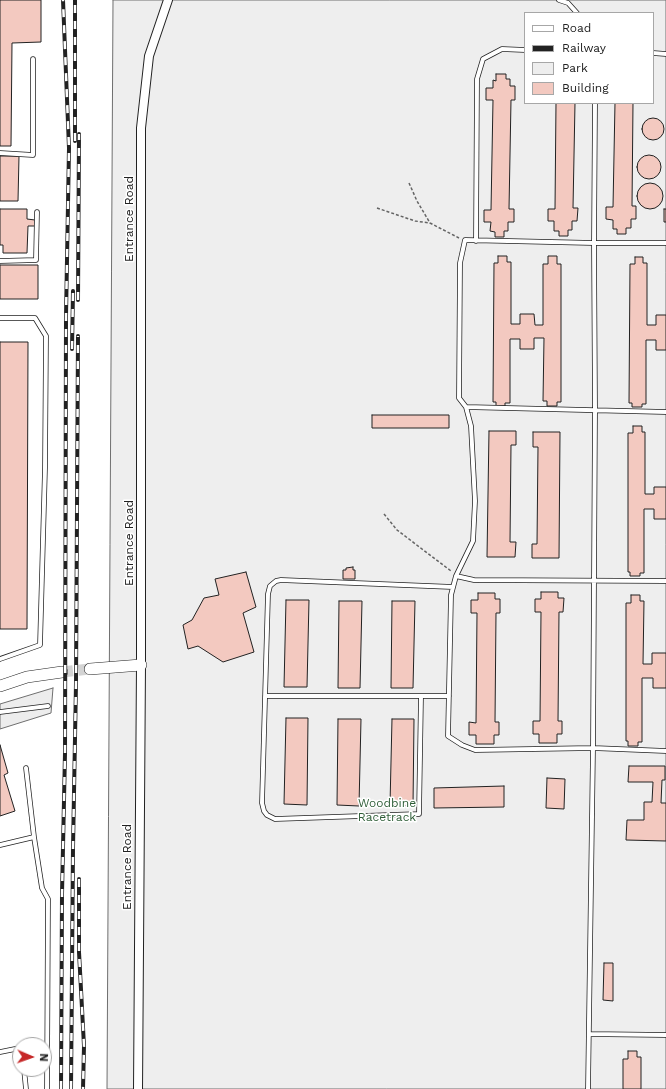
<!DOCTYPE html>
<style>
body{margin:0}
#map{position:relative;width:666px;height:1089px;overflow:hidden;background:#fff;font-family:"Work Sans",sans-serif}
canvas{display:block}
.legend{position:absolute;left:524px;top:12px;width:130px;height:92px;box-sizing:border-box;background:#fff;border:1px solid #a7a7a7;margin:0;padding:5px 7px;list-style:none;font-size:12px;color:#222}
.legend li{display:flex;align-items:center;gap:8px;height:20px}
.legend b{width:20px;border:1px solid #a7a7a7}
.north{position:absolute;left:12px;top:1037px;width:40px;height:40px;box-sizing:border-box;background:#fff;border:1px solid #a7a7a7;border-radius:50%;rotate:92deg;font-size:11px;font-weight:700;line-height:16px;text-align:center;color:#222}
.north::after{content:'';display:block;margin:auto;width:14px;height:18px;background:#c62828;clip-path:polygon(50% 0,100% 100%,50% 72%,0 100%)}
</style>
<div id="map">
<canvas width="666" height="1089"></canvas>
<ul class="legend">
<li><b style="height:5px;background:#fff"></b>Road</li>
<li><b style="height:5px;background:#222"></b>Railway</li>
<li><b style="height:11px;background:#eee"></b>Park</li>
<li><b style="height:11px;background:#f3c9c0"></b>Building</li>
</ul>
<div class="north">N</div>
</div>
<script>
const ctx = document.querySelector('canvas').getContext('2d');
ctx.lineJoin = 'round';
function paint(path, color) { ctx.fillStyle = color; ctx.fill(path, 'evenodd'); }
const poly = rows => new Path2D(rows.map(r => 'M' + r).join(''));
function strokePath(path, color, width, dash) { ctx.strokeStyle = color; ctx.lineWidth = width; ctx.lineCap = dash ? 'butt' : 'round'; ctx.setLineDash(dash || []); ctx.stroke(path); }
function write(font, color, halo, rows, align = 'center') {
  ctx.font = font + ' "Work Sans",sans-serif'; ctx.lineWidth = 3; ctx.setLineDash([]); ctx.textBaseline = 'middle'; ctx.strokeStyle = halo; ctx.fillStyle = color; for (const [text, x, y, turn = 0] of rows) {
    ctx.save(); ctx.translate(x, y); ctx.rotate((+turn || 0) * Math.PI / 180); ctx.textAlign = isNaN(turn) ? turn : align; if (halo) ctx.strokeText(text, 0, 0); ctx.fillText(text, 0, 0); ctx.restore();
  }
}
const green = poly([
 [113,0,666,0,666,1089,107,1089,113,0],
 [525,13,653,13,653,103,525,103,525,13]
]);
const parking = poly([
 [53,688,51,713,0,729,0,704,53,688]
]);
const building = poly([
 [0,0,41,0,41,42,12,43,11,146,0,146,0,0],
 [496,74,506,74,506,79,510,79,510,86,515,86,515,100,511,100,509,209,514,209,514,222,508,222,508,231,504,231,504,237,495,237,495,232,490,231,491,222,484,222,484,210,491,210,493,100,486,100,486,88,493,88,493,80,496,81,496,74],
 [556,103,575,103,573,208,578,208,577,221,572,221,572,230,568,230,568,236,559,236,559,231,554,231,554,221,548,221,548,209,555,209,556,103],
 [615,103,633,103,632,206,636,206,636,219,631,219,631,228,626,228,626,234,617,234,617,229,613,229,613,220,606,219,606,207,613,207,615,103],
 '642 129a11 11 0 1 1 22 0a11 11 0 1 1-22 0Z',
 '637 167a12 12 0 1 1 24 0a12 12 0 1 1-24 0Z',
 [0,156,19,156,18,201,0,201,0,156],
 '637 196a13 13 0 1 1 26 0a13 13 0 1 1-26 0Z',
 [0,209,27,209,27,219,35,220,35,226,28,226,27,253,3,253,3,245,0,245,0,209],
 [664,209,666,209,666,222,664,222,664,209],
 [498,256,507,256,507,262,511,262,511,324,520,324,520,314,534,314,535,325,543,325,543,264,548,264,548,256,557,256,557,264,561,264,561,402,557,402,557,406,547,406,547,401,543,401,544,338,534,338,534,349,520,349,520,339,510,339,510,403,505,403,505,406,496,406,496,402,493,402,494,263,498,263,498,256],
 [635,257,643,257,643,263,647,263,647,325,656,325,656,315,666,315,666,350,656,350,656,340,646,340,646,404,642,404,642,407,632,407,632,403,629,403,630,264,635,264,635,257],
 [0,265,38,265,38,299,0,299,0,265],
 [0,342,28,342,27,629,0,629,0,342],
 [372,415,449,415,449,428,372,428,372,415],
 [633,426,642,426,642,432,645,432,645,494,654,494,654,487,666,487,666,519,654,519,654,509,644,509,644,573,640,573,640,576,630,576,630,572,628,572,628,433,633,433,633,426],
 [489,431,516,431,516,445,511,445,510,542,516,542,515,557,487,557,489,431],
 [533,432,560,432,559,558,532,558,532,544,537,544,538,447,533,447,533,432],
 [353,567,353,570,355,570,355,579,343,579,343,570,346,570,346,568,353,567],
 [246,572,256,607,243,613,254,652,223,662,198,646,188,649,183,625,192,620,204,598,219,595,215,579,246,572],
 [541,592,558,592,558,598,564,598,563,612,559,612,558,721,562,721,562,734,557,734,557,743,539,743,539,734,533,734,533,721,540,721,541,612,535,612,535,599,541,599,541,592],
 [478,593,495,593,495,599,500,599,500,613,496,613,495,722,499,722,499,735,494,735,494,744,476,744,476,735,469,735,469,722,476,723,477,613,471,613,471,600,478,600,478,593],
 [631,595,640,595,640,601,644,601,643,664,652,664,652,653,666,653,666,688,653,688,653,678,642,678,642,742,638,742,638,746,628,746,628,741,626,741,626,603,631,603,631,595],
 [286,600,309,600,307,687,284,687,286,600],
 [339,601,362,601,360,688,338,688,339,601],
 [392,601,415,601,413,688,391,688,392,601],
 [286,718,308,718,307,805,284,804,286,718],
 [338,719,361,719,359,806,337,805,338,719],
 [392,719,414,719,413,806,390,805,392,719],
 [0,745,8,773,4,775,15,811,0,816,0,745],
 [629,766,665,766,665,780,662,780,661,803,666,803,666,841,626,840,627,820,644,820,644,802,652,802,653,782,628,782,629,766],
 [547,778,565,779,564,809,546,808,547,778],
 [504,786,504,807,434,808,434,788,504,786],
 [604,963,613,963,613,1001,603,1000,604,963],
 [628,1051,637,1051,637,1057,641,1057,641,1089,623,1089,623,1059,628,1059,628,1051]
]);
const secondaryTunnel = poly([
 [62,672,90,669]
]);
const path = poly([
 [409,183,417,201,430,223,459,238],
 [377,208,415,221,430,223],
 [384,514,397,530,451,571]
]);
const lane = poly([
 [559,0,568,3,577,13],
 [653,53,666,54],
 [0,153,33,155,33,59],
 [476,241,477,79,483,59,502,49,525,50],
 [666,243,594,243,465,240,460,263,459,398,466,407,471,426,475,501,473,541,456,576,451,595,448,736,462,745,475,750,593,748,666,751],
 [0,261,36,260,37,212],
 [0,318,35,318,46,336,45,468,40,645,0,659],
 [466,407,666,412],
 [456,576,474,580,666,581],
 [265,696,449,696],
 [421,696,419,814,275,819,267,815,264,811,262,803,268,594,270,586,276,581,281,580,453,587],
 [0,712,48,706],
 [34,837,42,888,48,899,47,1089],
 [0,845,34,837,26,768],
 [589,1034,666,1035],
 [0,1052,20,1048],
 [24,1069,26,1089],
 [588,1089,593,748,595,410,594,243,595,103]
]);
const street = poly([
 [138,1089,141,665,141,128,149,56,168,0]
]);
const secondary = poly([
 [90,669,141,665],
 [0,686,27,677,62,672]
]);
const rail = poly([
 [75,141,75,0],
 [78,300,79,134],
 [72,349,73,291],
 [79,879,79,952,84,1046,83,1089],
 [61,1089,62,894,65,753,66,316,69,148,63,0],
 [71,1089,73,848,76,683,78,336]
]);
const streetNames = [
 ["Entrance Road",129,219,-90],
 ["Entrance Road",129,543,-90],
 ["Entrance Road",127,867,-90]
];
const parkNames = [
 ["Woodbine",387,803],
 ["Racetrack",387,817]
];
paint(green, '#eee');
strokePath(green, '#6f6f6f', 1);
paint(parking, '#ededed');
strokePath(parking, '#6f6f6f', 1);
paint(building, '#f3c9c0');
strokePath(building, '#222', 1);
strokePath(secondaryTunnel, '#d3d3d3', 11, [11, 5.5]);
strokePath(lane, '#222', 5.5);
strokePath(street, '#222', 10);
strokePath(secondary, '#222', 12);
strokePath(path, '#646464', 1.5, [3, 2]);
strokePath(lane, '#fff', 4);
strokePath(street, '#fff', 8);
strokePath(secondary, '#fff', 11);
strokePath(rail, '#222', 4);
strokePath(rail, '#fff', 2.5, [8]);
write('12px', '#222', '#fff', streetNames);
write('12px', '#2f5e38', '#fff', parkNames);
</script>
